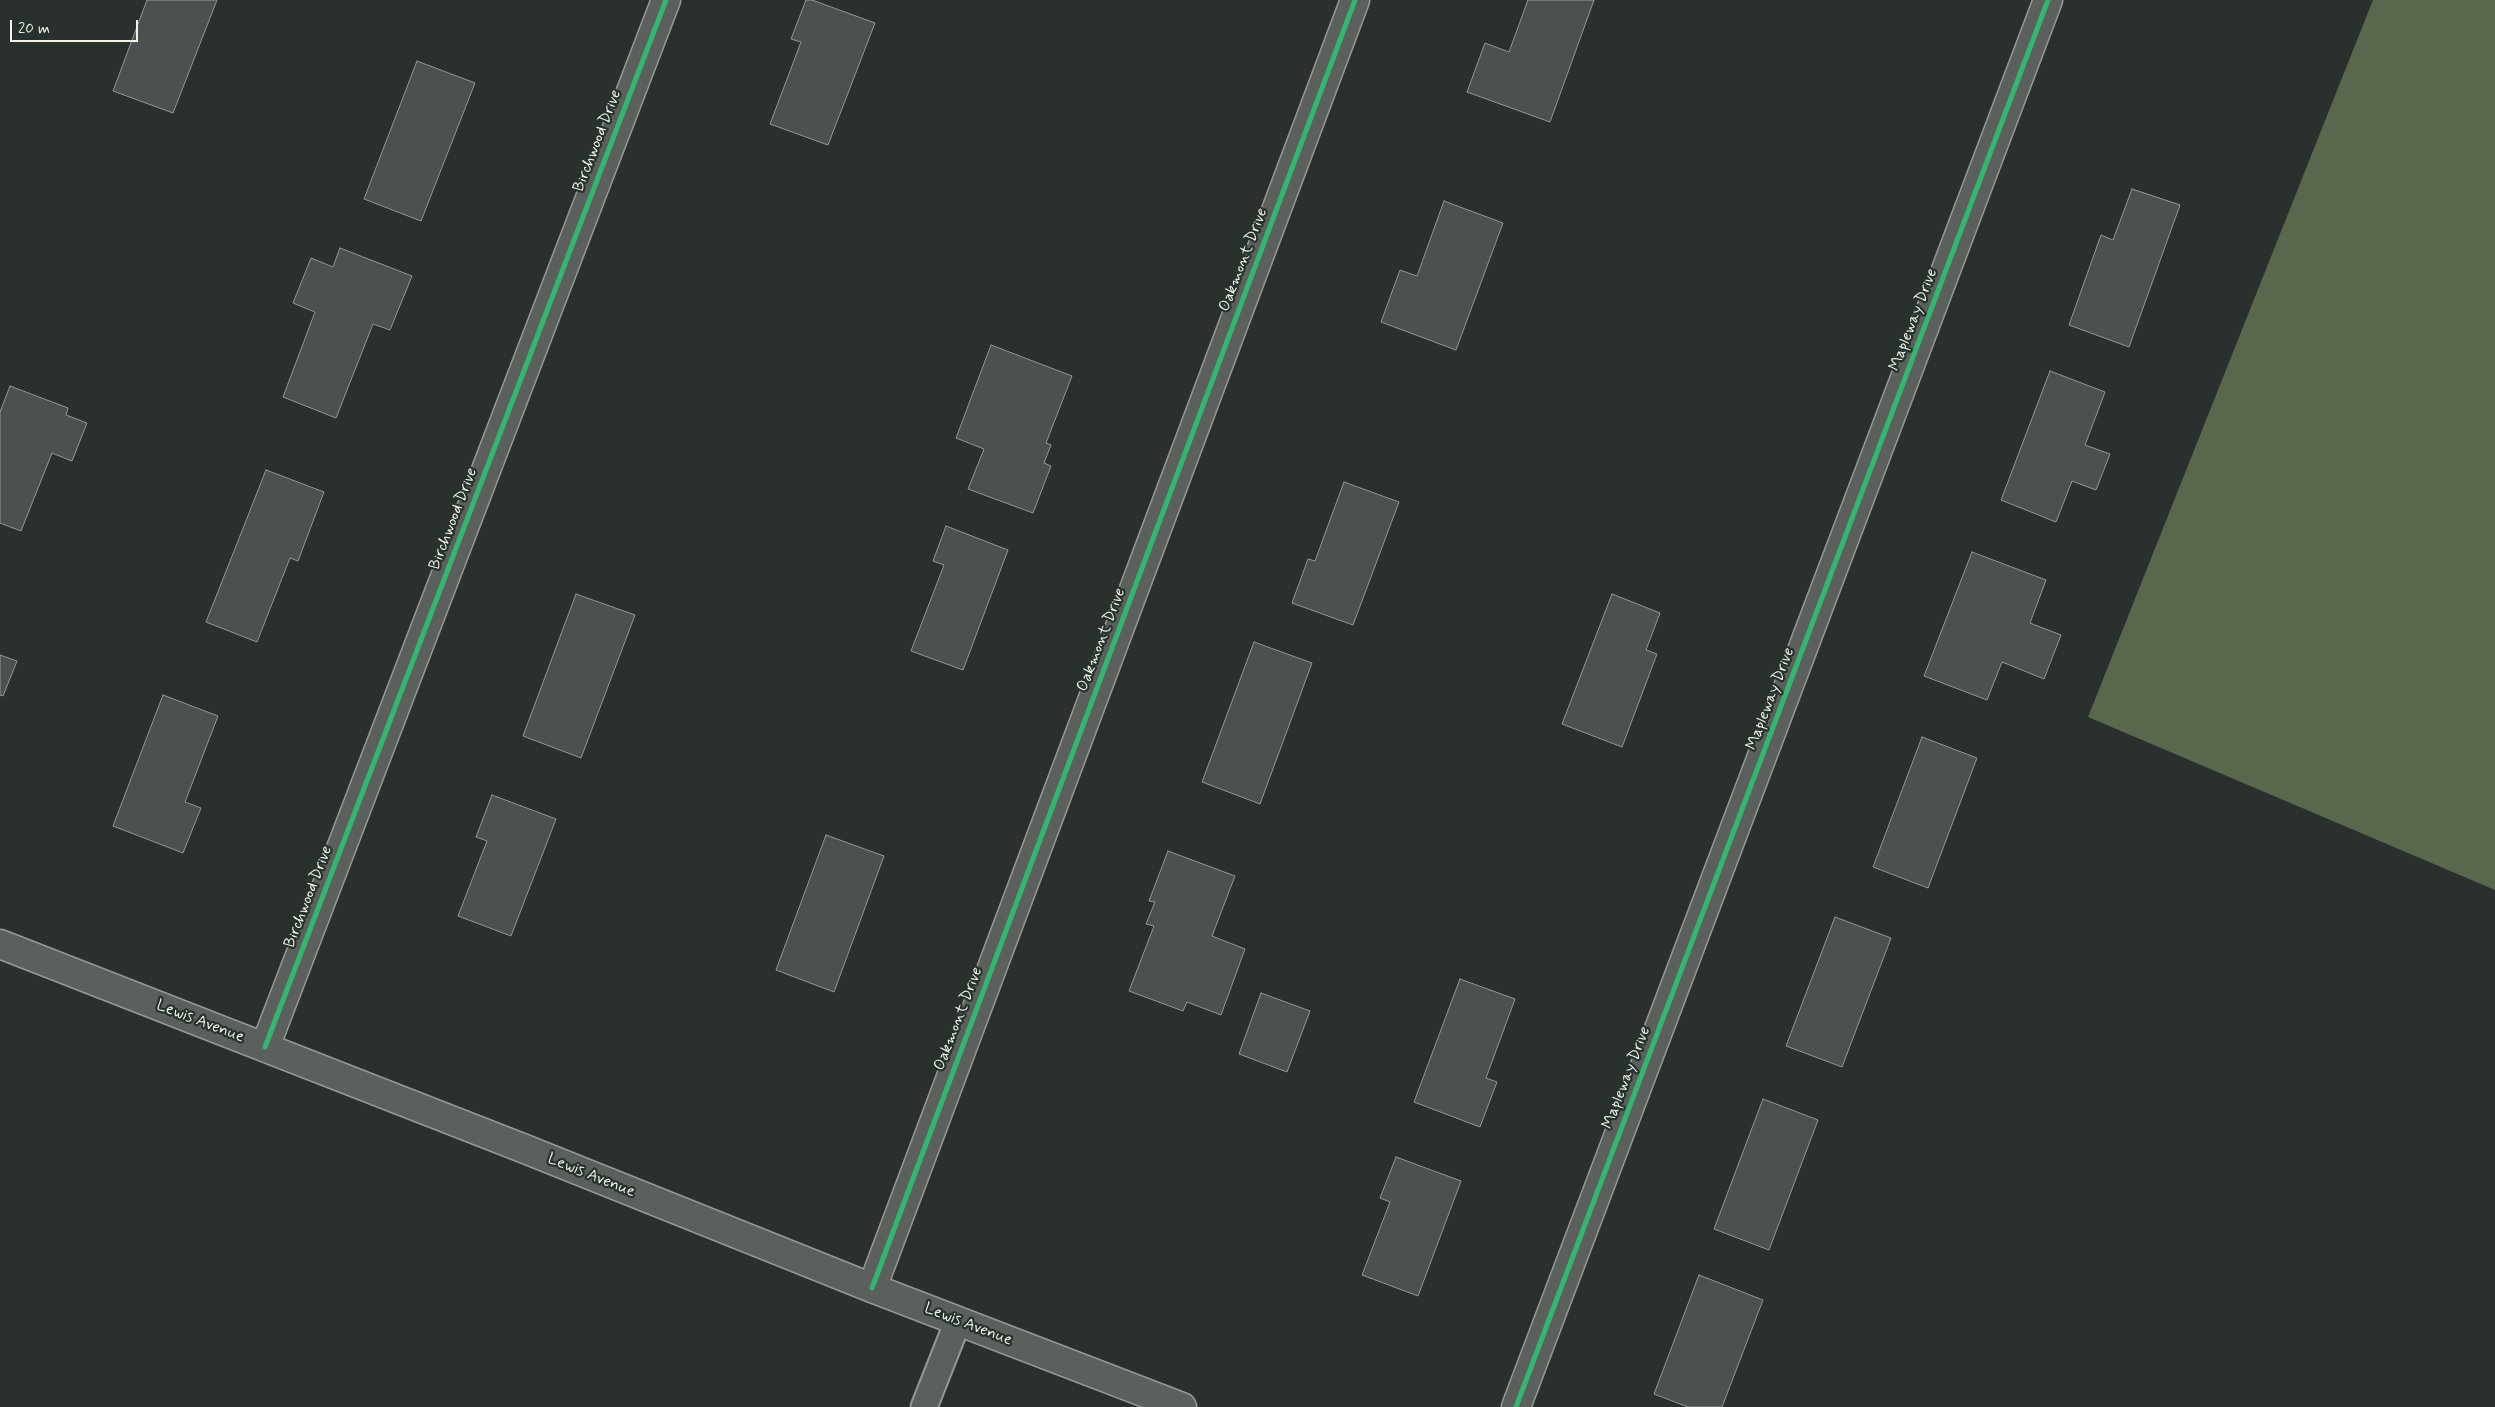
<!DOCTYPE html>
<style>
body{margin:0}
#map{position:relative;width:2495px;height:1407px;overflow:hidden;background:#29302d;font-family:Mynerve,sans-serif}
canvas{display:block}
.scale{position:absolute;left:10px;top:20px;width:128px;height:22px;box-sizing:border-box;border:2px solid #f4f1e8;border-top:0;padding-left:6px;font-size:15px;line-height:18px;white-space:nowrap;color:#f4f1e8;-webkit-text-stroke:4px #26332d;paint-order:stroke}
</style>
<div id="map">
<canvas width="2495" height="1407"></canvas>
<div class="scale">20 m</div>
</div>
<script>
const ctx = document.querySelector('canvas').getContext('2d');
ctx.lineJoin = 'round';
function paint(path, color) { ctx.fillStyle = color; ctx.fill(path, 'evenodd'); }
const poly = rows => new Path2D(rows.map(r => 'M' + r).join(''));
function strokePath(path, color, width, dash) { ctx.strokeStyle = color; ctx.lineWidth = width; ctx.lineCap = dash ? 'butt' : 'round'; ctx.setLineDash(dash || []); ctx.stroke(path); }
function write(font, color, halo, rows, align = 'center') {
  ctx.font = font + ' Mynerve,sans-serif'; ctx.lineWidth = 4.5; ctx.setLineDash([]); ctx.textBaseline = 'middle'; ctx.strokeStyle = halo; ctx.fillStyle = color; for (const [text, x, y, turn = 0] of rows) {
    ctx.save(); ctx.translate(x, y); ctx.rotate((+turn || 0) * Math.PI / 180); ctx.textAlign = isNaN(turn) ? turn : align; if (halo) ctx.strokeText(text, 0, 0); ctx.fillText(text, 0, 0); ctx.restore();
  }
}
const green = poly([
 [2373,0,2495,0,2495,890,2088,717]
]);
const building = poly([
 [147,0,217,0,173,113,113,91,147,0],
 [806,0,812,0,875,23,828,145,770,124,801,42,791,39,806,0],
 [1528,0,1594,0,1550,122,1467,92,1485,43,1509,52,1528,0],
 [417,61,475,83,421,221,364,199,417,61],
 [2132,189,2180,205,2129,347,2069,325,2101,235,2113,240,2132,189],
 [1444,201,1503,223,1456,350,1381,322,1400,270,1417,276,1444,201],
 [340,248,412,276,390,330,373,324,336,418,283,397,315,312,293,303,311,258,333,267,340,248],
 [991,345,1072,376,1046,443,1051,445,1044,463,1051,466,1033,513,968,489,984,449,956,438,991,345],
 [2050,371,2105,392,2085,445,2110,454,2096,490,2072,481,2056,522,2001,500,2050,371],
 [10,386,68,408,66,415,87,423,72,461,52,453,21,531,0,523,0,412,10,386],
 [266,470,324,492,298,561,290,558,257,642,206,622,266,470],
 [1344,482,1399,502,1353,625,1292,603,1308,559,1315,561,1344,482],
 [946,526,1008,550,963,670,911,651,944,565,933,561,946,526],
 [1972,552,2046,580,2030,623,2061,635,2044,679,2002,662,1987,700,1924,676,1972,552],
 [576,594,635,615,581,758,523,736,576,594],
 [1612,594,1660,613,1646,650,1657,654,1622,747,1562,724,1612,594],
 [1254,642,1312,663,1260,804,1202,782,1254,642],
 [0,655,17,661,3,696,0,695,0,655],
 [163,695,218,716,185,802,201,808,183,853,113,826,163,695],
 [1922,737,1977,758,1928,888,1873,867,1922,737],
 [492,795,556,819,511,936,458,916,487,841,476,837,492,795],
 [826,835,884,856,834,992,776,970,826,835],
 [1168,851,1235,876,1212,936,1245,949,1221,1015,1187,1002,1183,1011,1129,991,1154,926,1146,924,1155,902,1149,901,1168,851],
 [1835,917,1891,938,1842,1067,1786,1046,1835,917],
 [1460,979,1515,999,1486,1078,1497,1082,1480,1127,1414,1102,1460,979],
 [1261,993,1310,1011,1287,1072,1239,1054,1261,993],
 [1763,1099,1818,1120,1769,1250,1714,1229,1763,1099],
 [1396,1157,1461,1181,1418,1296,1362,1275,1390,1202,1380,1198,1396,1157],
 [1699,1275,1763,1300,1722,1407,1688,1407,1654,1394,1699,1275]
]);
const lane = poly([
 [924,1407,958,1321]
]);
const street = poly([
 [265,1047,666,0],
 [872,1288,1355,0],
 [1516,1407,2048,0]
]);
const secondary = poly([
 [0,944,525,1149,872,1288,1182,1407]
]);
const cycleway = poly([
 [265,1047,666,0],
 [872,1288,1355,0],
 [1516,1407,2048,0]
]);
const streetNames = [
 ["Birchwood Drive",598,141,-69],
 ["Oakmont Drive",1244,260,-69],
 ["Mapleway Drive",1914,320,-69],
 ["Birchwood Drive",454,519,-69],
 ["Oakmont Drive",1102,640,-69],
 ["Mapleway Drive",1771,699,-69],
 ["Birchwood Drive",309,897,-69],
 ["Oakmont Drive",959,1019,-69],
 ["Lewis Avenue",200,1022,21],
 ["Mapleway Drive",1627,1078,-69],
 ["Lewis Avenue",591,1176,22],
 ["Lewis Avenue",968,1325,21]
];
paint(green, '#5a674c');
paint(building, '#4d5050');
strokePath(building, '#969996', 1);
strokePath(lane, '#969996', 29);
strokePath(street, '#969996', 31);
strokePath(secondary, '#969996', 31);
strokePath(lane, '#5c605c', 25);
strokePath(street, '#5c605c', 28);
strokePath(secondary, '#5c605c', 28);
strokePath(cycleway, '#33b770', 5);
write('16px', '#f4f1e8', '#26332d', streetNames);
</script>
